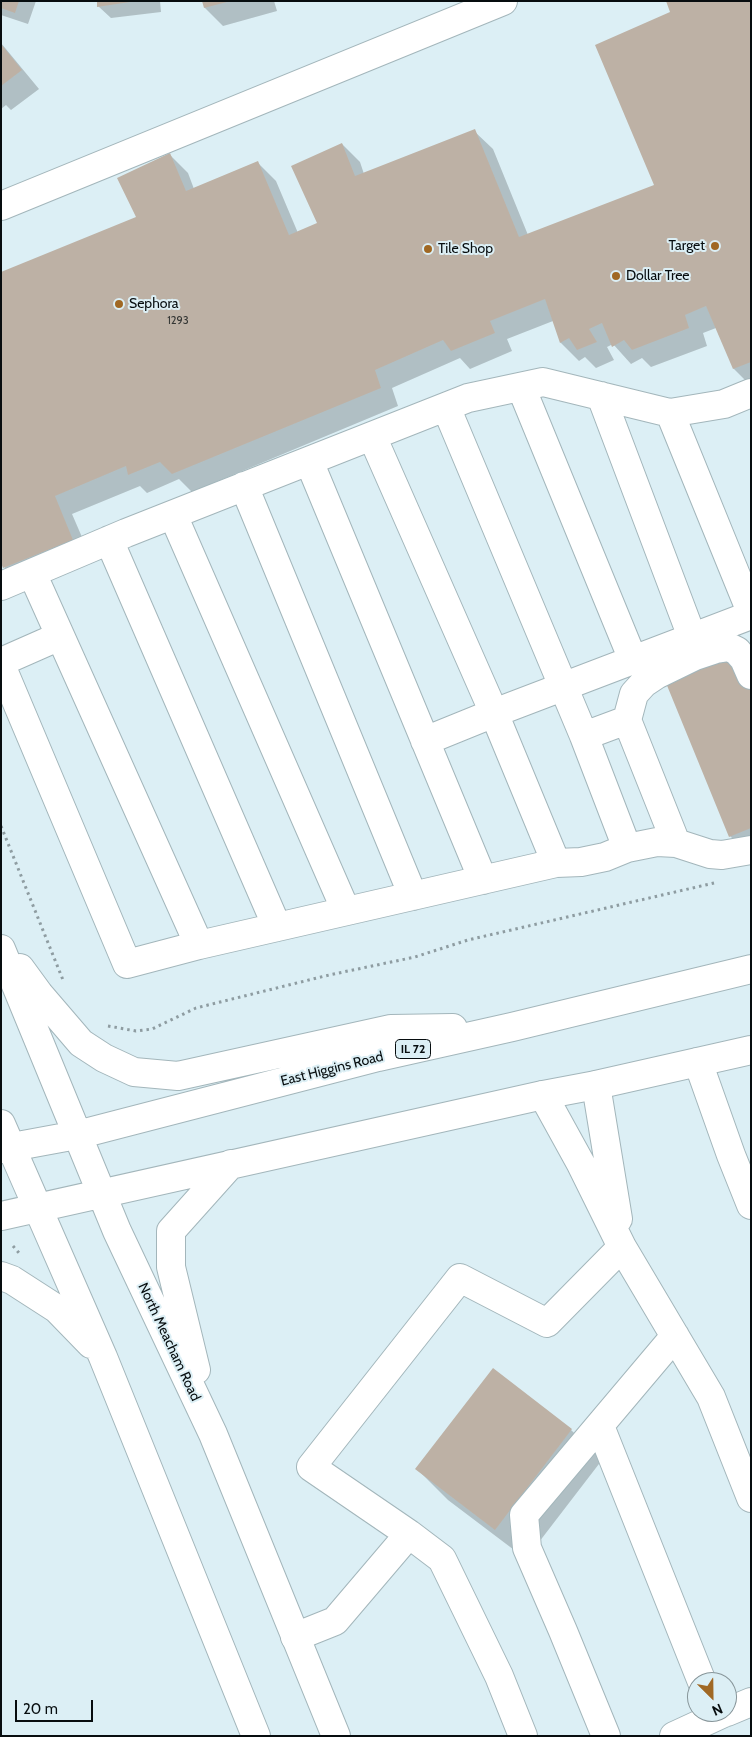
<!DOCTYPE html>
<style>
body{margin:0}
#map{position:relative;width:752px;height:1737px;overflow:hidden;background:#dceff5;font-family:Cabin,sans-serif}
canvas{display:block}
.frame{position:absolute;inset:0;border:2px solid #070d0f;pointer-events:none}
.north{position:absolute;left:687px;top:1672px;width:50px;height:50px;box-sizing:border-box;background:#dceff5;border:1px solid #879599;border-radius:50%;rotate:157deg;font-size:14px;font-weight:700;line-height:20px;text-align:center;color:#070d0f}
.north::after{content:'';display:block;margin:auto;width:18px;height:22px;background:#a06824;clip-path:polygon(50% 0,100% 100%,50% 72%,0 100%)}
.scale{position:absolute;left:15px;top:1700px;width:78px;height:22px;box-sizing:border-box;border:2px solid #070d0f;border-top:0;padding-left:6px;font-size:15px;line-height:18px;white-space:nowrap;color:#070d0f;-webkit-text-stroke:4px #dceff5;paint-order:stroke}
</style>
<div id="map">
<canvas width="752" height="1737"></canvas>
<div class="frame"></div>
<div class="north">N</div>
<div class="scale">20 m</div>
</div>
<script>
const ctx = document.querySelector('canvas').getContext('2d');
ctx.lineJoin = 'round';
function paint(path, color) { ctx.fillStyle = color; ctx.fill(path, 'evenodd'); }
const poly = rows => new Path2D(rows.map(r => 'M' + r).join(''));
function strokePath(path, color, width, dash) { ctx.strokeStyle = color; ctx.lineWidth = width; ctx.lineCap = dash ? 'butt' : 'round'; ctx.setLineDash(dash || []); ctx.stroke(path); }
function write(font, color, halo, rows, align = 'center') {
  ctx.font = font + ' Cabin,sans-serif'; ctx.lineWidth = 4; ctx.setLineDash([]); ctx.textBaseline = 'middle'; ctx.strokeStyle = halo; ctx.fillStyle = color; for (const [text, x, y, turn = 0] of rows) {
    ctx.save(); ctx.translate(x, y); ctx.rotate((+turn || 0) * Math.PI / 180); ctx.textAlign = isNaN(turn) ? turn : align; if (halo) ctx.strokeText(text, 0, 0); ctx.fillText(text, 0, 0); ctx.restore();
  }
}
const shadow = poly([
 [1,1,36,1,28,24,1,15],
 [98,1,160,1,161,12,111,18,98,6],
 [203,1,274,1,277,11,223,26,205,8],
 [751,1,751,386,734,369,716,328,703,333,707,346,651,367,642,358,631,364,613,344,607,347,614,360,596,368,585,357,579,361,561,343,553,321,507,339,512,351,470,369,460,358,392,388,398,406,192,492,179,479,147,493,140,486,72,514,91,558,23,586,5,568,1,560,137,217,170,155,188,173,194,189,258,163,276,181,298,233,319,224,342,144,360,162,364,174,474,131,493,149,528,235,656,186],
 [1,43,39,89,11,110,6,105,1,109],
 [751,672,751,857,730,836],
 [571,1430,602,1460,526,1559,448,1500,417,1469]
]);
const building = poly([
 [1,1,19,1,15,13,1,8],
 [97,1,130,1,130,2,97,7],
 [202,1,227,1,227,2,204,8],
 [666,1,751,1,751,362,733,369,706,306,685,315,689,328,632,350,624,340,612,347,602,323,589,329,597,342,577,350,569,338,560,343,545,299,490,321,495,333,451,351,443,340,375,370,381,388,172,474,160,462,128,475,126,466,55,496,73,540,3,568,1,563,1,272,136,217,117,178,170,153,186,191,258,161,289,235,317,223,291,166,342,143,355,176,475,129,519,237,654,185,595,45,670,12],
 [1,44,22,70,1,86],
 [735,655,751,692,751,828,729,837,666,683],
 [493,1368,572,1429,495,1530,415,1469]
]);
const path = poly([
 [1,826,63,980],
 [108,1026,136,1031,152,1029,196,1008,329,975,415,957,468,940,714,883],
 [13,1246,19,1253]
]);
const minor = poly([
 [1,206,503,1],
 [521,387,633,660],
 [601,396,692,637],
 [446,407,584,736,627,720],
 [670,413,751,612],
 [372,436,494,713,751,615],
 [309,461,483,880],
 [244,486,413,896],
 [173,515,346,911],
 [109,540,277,927],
 [32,573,199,945,556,863,494,713,425,741],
 [1,586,126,533,468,398,543,382,670,413,724,404,751,393],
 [1,662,60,636],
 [1,665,127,964,199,945],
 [584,736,627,848],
 [676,843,627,720,634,694,644,683,656,675,695,656,716,649,729,647,737,651,744,659,751,675],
 [556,863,581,862,605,857,627,848,657,842,676,843,710,854,722,855,751,850],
 [698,1062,731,1155,751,1205],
 [596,1085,618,1219],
 [543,1095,581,1164,622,1247,711,1397,751,1498],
 [600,1426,702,1682],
 [295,1637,335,1621,409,1534],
 [727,1712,751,1702],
 [523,1736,499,1676,442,1559,409,1534,311,1467,460,1278,547,1323,622,1247],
 [606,1736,563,1631,527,1548,524,1515,675,1336],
 [674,1736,726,1712]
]);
const major = poly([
 [1,949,117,1231,213,1434,336,1736],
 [20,968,39,994,81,1043,104,1058,134,1072,178,1076,391,1029,453,1028],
 [1,1124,103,1357,256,1736],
 [1,1149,77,1135,378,1057,512,1027,751,969],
 [1,1216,543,1095,596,1085,751,1050],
 [1,1276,12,1280,57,1309,91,1344],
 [196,1370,171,1267,171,1231,231,1164]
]);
const markers = [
 [715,246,5,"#a06824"],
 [428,249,5,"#a06824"],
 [616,276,5,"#a06824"],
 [119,304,5,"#a06824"]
];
const numberNames = [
 ["1293",178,321]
];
const shields = [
 [413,1049,35]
];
const shieldNames = [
 ["IL 72",413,1049]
];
const poiNames = [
 ["Target",705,246,"right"],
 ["Tile Shop",438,249],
 ["Dollar Tree",626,276],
 ["Sephora",129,304]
];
const streetNames = [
 ["East Higgins Road",332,1069,-14],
 ["North Meacham Road",169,1342,65]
];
paint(shadow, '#0003');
paint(building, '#bdb1a5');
strokePath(minor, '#a3b6bb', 30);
strokePath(major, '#a3b6bb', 30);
strokePath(path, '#8e9ca1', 3, [2.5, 4]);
strokePath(minor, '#fff', 28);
strokePath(major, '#fff', 28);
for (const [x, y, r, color] of markers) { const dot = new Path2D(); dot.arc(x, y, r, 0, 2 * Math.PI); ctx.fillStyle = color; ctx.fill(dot); strokePath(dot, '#dceff5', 2); }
write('11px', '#343634', null, numberNames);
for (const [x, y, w] of shields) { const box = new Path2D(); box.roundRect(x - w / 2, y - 9.5, w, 19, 4); ctx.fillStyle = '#dceff5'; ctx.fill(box); strokePath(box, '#070d0f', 1); }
write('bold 12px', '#070d0f', null, shieldNames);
write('14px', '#070d0f', '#dceff5', poiNames, 'left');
write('14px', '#070d0f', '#dceff5', streetNames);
</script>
